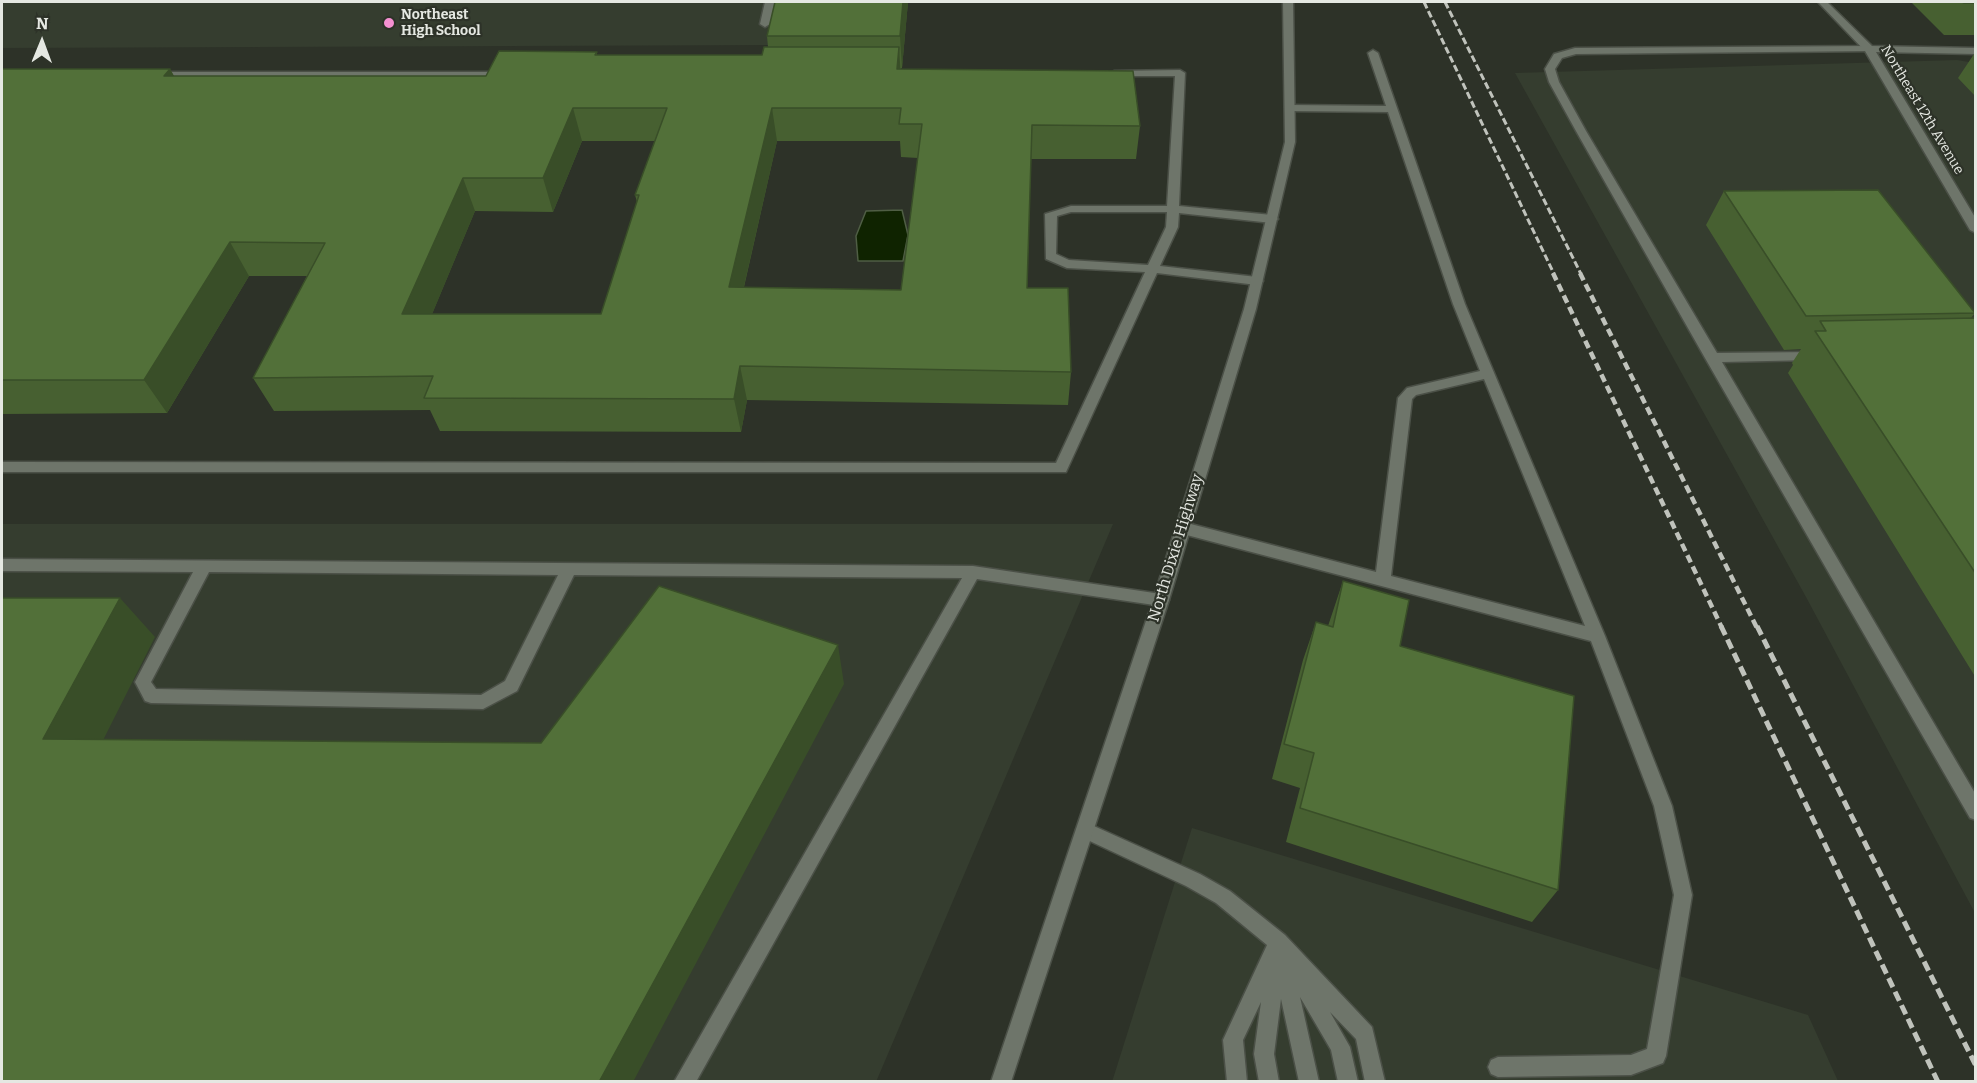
<!DOCTYPE html>
<style>
body{margin:0}
#map{position:relative;width:1977px;height:1083px;overflow:hidden;background:#2d3228;font-family:Bitter,serif}
canvas{display:block}
.frame{position:absolute;inset:0;border:3px solid #e5e8e2;pointer-events:none}
.north{position:absolute;left:12px;top:12px;width:60px;height:60px;-webkit-text-stroke:4px #2d3228;paint-order:stroke;rotate:1deg;font-size:16px;font-weight:700;line-height:24px;text-align:center;color:#e5e8e2}
.north::after{content:'';display:block;margin:auto;width:21px;height:27px;background:#e5e8e2;clip-path:polygon(50% 0,100% 100%,50% 72%,0 100%)}
</style>
<div id="map">
<canvas width="1977" height="1083"></canvas>
<div class="frame"></div>
<div class="north">N</div>
</div>
<script>
const ctx = document.querySelector('canvas').getContext('2d');
ctx.lineJoin = 'round';
function paint(path, color) { ctx.fillStyle = color; ctx.fill(path, 'evenodd'); }
const poly = rows => new Path2D(rows.map(r => 'M' + r).join(''));
function strokePath(path, color, width, dash) { ctx.strokeStyle = color; ctx.lineWidth = width; ctx.lineCap = dash ? 'butt' : 'round'; ctx.setLineDash(dash || []); ctx.stroke(path); }
function write(font, color, halo, rows, align = 'center') {
  ctx.font = font + ' Bitter,serif'; ctx.lineWidth = 4.5; ctx.setLineDash([]); ctx.textBaseline = 'middle'; ctx.strokeStyle = halo; ctx.fillStyle = color; for (const [text, x, y, turn = 0] of rows) {
    ctx.save(); ctx.translate(x, y); ctx.rotate((+turn || 0) * Math.PI / 180); ctx.textAlign = isNaN(turn) ? turn : align; if (halo) ctx.strokeText(text, 0, 0); ctx.fillText(text, 0, 0); ctx.restore();
  }
}
const built = poly([
 [2,2,781,2,773,45,2,48],
 [1957,60,1975,63,1975,913,1806,597,1515,73],
 [2,524,1113,524,876,1082,2,1081],
 [1192,828,1808,1015,1838,1081,1112,1082]
]);
const water = poly([
 [902,210,908,235,903,261,858,261,856,236,866,211,902,210]
]);
const lane = poly([
 [765,2,775,2,770,24,765,27,760,24,765,2],
 [1869,46,1873,47,1873,51,1576,54,1562,58,1555,69,1559,82,1586,131,1717,353,1814,352,1821,356,1814,360,1722,362,1976,795,1976,820,1970,818,1705,358,1576,131,1549,82,1545,69,1554,54,1575,48,1869,46],
 [1373,50,1378,53,1465,304,1605,636,1672,806,1692,895,1666,1056,1663,1063,1631,1075,1498,1077,1491,1074,1488,1067,1491,1060,1498,1057,1631,1055,1647,1049,1674,895,1654,806,1591,641,1183,534,1176,528,1183,522,1376,572,1398,398,1407,388,1480,371,1453,304,1388,112,1290,111,1285,108,1290,105,1386,106,1368,53,1373,50],
 [1484,379,1585,626,1391,576,1412,399,1416,395,1484,379],
 [1114,71,1180,70,1185,73,1179,206,1272,215,1278,219,1272,223,1179,213,1178,227,1160,266,1257,277,1263,281,1257,285,1157,273,1066,472,2,472,2,462,1056,463,1145,272,1067,268,1046,259,1045,214,1071,206,1167,206,1175,76,1110,76,1109,74,1114,71],
 [1071,212,1167,212,1166,227,1148,265,1069,260,1056,254,1057,216,1071,212],
 [154,72,505,72,510,75,505,78,150,77,150,73,154,72],
 [2,559,973,566,1161,594,1167,596,1169,600,1167,604,1161,606,977,579,696,1082,674,1082,962,578,574,575,517,691,483,709,151,703,145,701,135,682,193,572,2,571,2,559],
 [209,572,558,575,505,681,481,695,156,689,151,682,209,572],
 [1085,822,1200,874,1230,891,1285,935,1372,1027,1385,1082,1365,1082,1356,1039,1330,1012,1350,1047,1358,1082,1338,1082,1331,1050,1300,997,1319,1082,1299,1082,1281,999,1274,1054,1279,1082,1259,1082,1254,1054,1261,1002,1243,1040,1247,1082,1227,1082,1223,1040,1267,945,1216,903,1186,886,1079,836,1076,830,1079,824,1085,822]
]);
const street = poly([
 [1818,2,1827,2,1872,46,1976,48,1976,54,1876,52,1976,219,1976,233,1970,230,1865,51,1818,2]
]);
const secondary = poly([
 [1283,2,1293,2,1295,142,1256,309,1169,600,1011,1082,991,1082,1153,600,1244,309,1285,142,1283,2]
]);
const railFar2 = poly([
 [1424,2,1554,274],
 [1445,2,1581,274]
]);
const railFar1 = poly([
 [1553,273,1722,628],
 [1580,273,1757,628]
]);
const rail = poly([
 [1721,626,1938,1082],
 [1757,626,1976,1066]
]);
const wall = poly([
 [775,2,908,2,902,68,900,69,1140,126,1136,159,1031,159,1027,288,1071,372,1068,405,747,400,741,432,440,431,430,410,274,411,253,378,307,276,249,276,167,413,2,414,2,69,170,69,174,76,486,76,597,52,597,55,762,55,768,47,767,36],
 [582,141,655,141,635,195,637,202,601,314,432,314,475,211,553,212],
 [777,141,900,141,901,157,918,158,901,290,744,287],
 [1911,2,1976,2,1976,35,1944,35],
 [1976,51,1976,97,1958,78],
 [1724,191,1975,313,1971,318,1976,318,1976,678,1788,373,1793,365,1792,363,1801,349,1784,350,1706,225],
 [1343,581,1400,646,1558,890,1532,922,1286,842,1300,788,1272,779,1303,660,1316,622,1328,626]
]);
const shadedWall = poly([
 [903,2,908,2,902,68,900,36],
 [899,47,901,79,897,69],
 [170,69,188,101,164,76],
 [573,108,582,141,553,212,543,178],
 [772,108,777,141,736,321,729,287],
 [463,178,475,211,418,348,402,314],
 [230,242,249,276,167,413,144,380],
 [740,366,747,400,741,432,734,399],
 [120,598,155,637,85,776,43,739],
 [838,645,844,684,633,1082,599,1082]
]);
const building = poly([
 [775,2,903,2,900,36,767,36,775,2],
 [1962,2,1976,2,1976,3,1964,3,1962,2],
 [764,47,899,47,897,69,1133,71,1140,126,1032,125,1027,288,1068,288,1071,372,740,366,734,399,424,398,433,376,253,378,325,243,230,242,144,380,2,380,2,69,170,69,164,76,486,76,499,51,597,52,595,55,762,55,764,47],
 [573,108,667,108,635,195,639,195,601,314,402,314,463,178,543,178,573,108],
 [772,108,901,108,899,124,922,124,901,290,729,287,772,108],
 [1878,190,1975,313,1806,316,1724,191,1878,190],
 [1976,318,1976,574,1815,331,1826,331,1820,321,1976,318],
 [1343,581,1409,600,1400,646,1574,696,1558,890,1300,808,1314,753,1284,744,1316,622,1333,627,1343,581],
 [659,586,838,645,599,1082,2,1082,2,598,120,598,43,739,541,743,659,586]
]);
const markers = [
 [389,23,6,"#f590d1"]
];
const farPoinames = [
 ["Northeast",401,15],
 ["High School",401,31]
];
const farStreetnames = [
 ["Northeast 12th Avenue",1922,110,59]
];
const streetNames = [
 ["North Dixie Highway",1176,548,-73]
];
paint(built, '#353d2f');
paint(water, '#0f2300');
strokePath(water, '#4f5e44', 1.5);
strokePath(lane, '#4b5047', 3);
strokePath(street, '#4b5047', 3);
strokePath(secondary, '#4b5047', 3);
paint(lane, '#6e756a');
paint(street, '#6e756a');
paint(secondary, '#6e756a');
strokePath(railFar2, '#c0c3bc', 3, [7, 3]);
strokePath(railFar1, '#c0c3bc', 4.5, [8, 4.5]);
strokePath(rail, '#c0c3bc', 5, [10, 5]);
paint(wall, '#476031');
paint(shadedWall, '#394e28');
paint(building, '#527039');
strokePath(building, '#394e28', 1.5);
for (const [x, y, r, color] of markers) { const dot = new Path2D(); dot.arc(x, y, r, 0, 2 * Math.PI); ctx.fillStyle = color; ctx.fill(dot); strokePath(dot, '#2d3228', 2); }
write('bold 14px', '#e5e8e2', '#2d3228', farPoinames, 'left');
write('14px', '#e5e8e2', '#2d3228', farStreetnames);
write('16px', '#e5e8e2', '#2d3228', streetNames);
</script>
